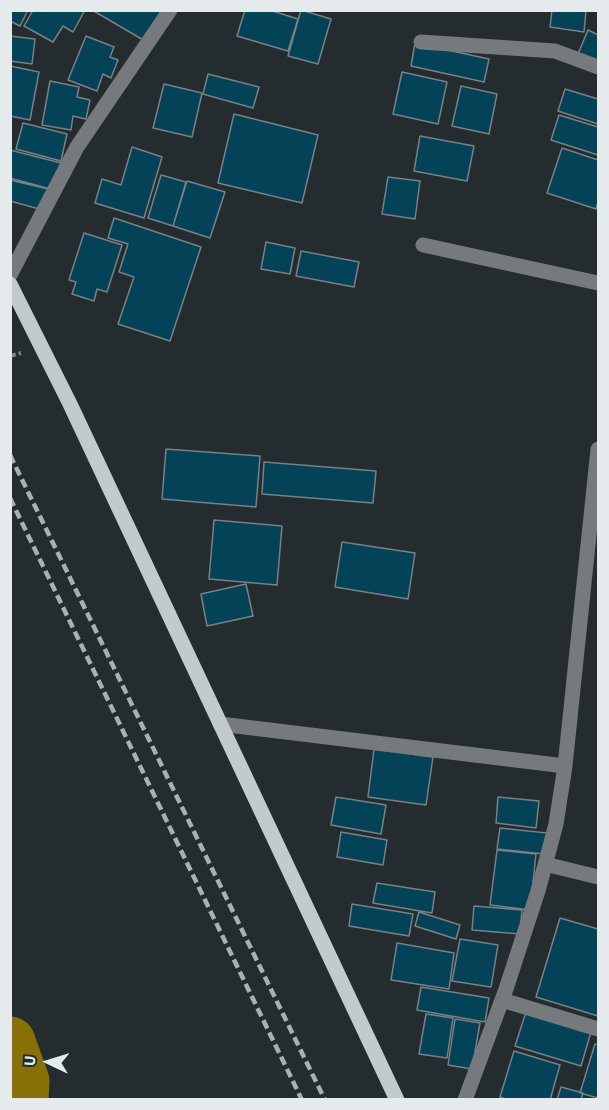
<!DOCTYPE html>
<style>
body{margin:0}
#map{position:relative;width:609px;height:1110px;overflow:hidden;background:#242c2f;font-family:"Source Sans 3",sans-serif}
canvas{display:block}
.frame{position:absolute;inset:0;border:12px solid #e5eaec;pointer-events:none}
.north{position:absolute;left:18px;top:1032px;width:60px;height:60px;-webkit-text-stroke:4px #242c2f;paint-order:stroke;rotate:274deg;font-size:16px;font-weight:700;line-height:24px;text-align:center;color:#e5eaec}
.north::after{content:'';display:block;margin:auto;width:21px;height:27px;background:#e5eaec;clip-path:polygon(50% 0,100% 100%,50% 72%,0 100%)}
</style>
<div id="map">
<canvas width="609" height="1110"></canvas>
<div class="frame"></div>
<div class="north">U</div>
</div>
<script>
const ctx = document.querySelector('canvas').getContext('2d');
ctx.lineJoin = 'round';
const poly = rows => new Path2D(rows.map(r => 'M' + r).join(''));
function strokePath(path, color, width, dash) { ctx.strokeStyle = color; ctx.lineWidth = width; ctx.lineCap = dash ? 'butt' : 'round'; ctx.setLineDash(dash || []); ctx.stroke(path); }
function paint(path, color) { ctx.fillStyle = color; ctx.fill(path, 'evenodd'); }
const river = poly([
 [10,1042,24,1081,23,1100]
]);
const building = poly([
 [10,10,28,10,20,26,10,21,10,10],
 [33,10,85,10,73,32,63,26,53,42,24,26,33,10],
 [92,10,162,10,145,41,92,10],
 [245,10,269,10,298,19,288,51,237,36,245,10],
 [301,10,331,19,318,64,288,56,301,10],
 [552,10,586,10,584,32,550,27,552,10],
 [588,30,598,35,598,63,578,54,588,30],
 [10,36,35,39,32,64,10,61,10,36],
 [86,36,114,47,110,57,118,60,111,78,103,74,97,91,68,80,86,36],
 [415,43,489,59,484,82,411,66,415,43],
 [10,66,39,72,30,120,10,116,10,66],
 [402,72,447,82,438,124,393,114,402,72],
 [208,74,259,87,253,108,203,94,208,74],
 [50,81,79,87,77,97,90,100,86,119,73,116,71,130,42,125,50,81],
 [164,84,202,93,192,137,153,128,164,84],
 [461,86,497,94,489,134,452,126,461,86],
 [565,89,598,99,598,124,558,111,565,89],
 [234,114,318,135,302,203,218,183,234,114],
 [559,115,598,127,598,155,551,140,559,115],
 [23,123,67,134,61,161,16,149,23,123],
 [420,136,474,146,467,181,414,171,420,136],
 [132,147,162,157,144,218,95,203,102,179,121,185,132,147],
 [562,148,598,160,598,202,596,209,547,193,562,148],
 [10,150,61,163,54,190,10,178,10,150],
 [161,175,186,182,173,226,148,218,161,175],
 [388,177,420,181,415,219,382,214,388,177],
 [10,180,48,189,43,210,10,201,10,180],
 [187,181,225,192,210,238,173,226,187,181],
 [114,218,201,247,170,341,118,324,134,277,119,272,128,244,108,238,114,218],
 [84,233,122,245,107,292,97,289,94,301,72,294,76,282,69,280,84,233],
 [266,242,295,248,290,274,261,269,266,242],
 [301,251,359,262,354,287,296,276,301,251],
 [166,449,260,456,256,507,162,499,166,449],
 [264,462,376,471,373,503,262,494,264,462],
 [214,520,282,526,277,585,209,579,214,520],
 [342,542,415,553,408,599,335,587,342,542],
 [246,584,253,616,207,626,201,594,246,584],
 [374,749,433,757,426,805,368,797,374,749],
 [336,797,386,805,381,834,331,825,336,797],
 [498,797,539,801,536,828,496,823,498,797],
 [500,828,547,833,544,854,497,849,500,828],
 [341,832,387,840,383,865,337,857,341,832],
 [497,850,536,854,530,910,490,905,497,850],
 [377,883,435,892,432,913,373,903,377,883],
 [352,904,413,914,409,936,349,926,352,904],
 [474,906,522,910,520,934,472,930,474,906],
 [419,912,460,925,456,939,415,926,419,912],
 [560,918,598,929,598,1016,536,997,560,918],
 [460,939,498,945,491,987,452,981,460,939],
 [397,943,454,953,449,989,391,980,397,943],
 [421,987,489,998,485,1022,417,1010,421,987],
 [526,1012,591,1032,581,1066,515,1046,526,1012],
 [426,1014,453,1018,447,1058,419,1054,426,1014],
 [455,1019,480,1023,472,1069,448,1065,455,1019],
 [595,1044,598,1045,598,1098,580,1093,595,1044],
 [514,1051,560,1065,550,1100,509,1100,500,1097,514,1051],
 [561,1087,583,1093,581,1100,557,1100,561,1087]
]);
const path = poly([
 [10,356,21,353]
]);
const minor = poly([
 [421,42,555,51,598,67],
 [423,245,598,283],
 [10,275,77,147,170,10],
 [220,724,565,766],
 [545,864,598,877],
 [502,1000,598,1029],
 [465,1100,506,989,538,891,556,824,565,766,598,449]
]);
const major = poly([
 [10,284,70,404,397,1100]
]);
const rail = poly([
 [10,455,325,1100],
 [10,498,302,1100]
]);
strokePath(river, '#887104', 51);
paint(building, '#034257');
strokePath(building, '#788185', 1.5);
strokePath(path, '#7d8486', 4, [6, 3]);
strokePath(minor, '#767a7c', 15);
strokePath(major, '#c2cace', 15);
strokePath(rail, '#aab0b2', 4.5, [9, 4.5]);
</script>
